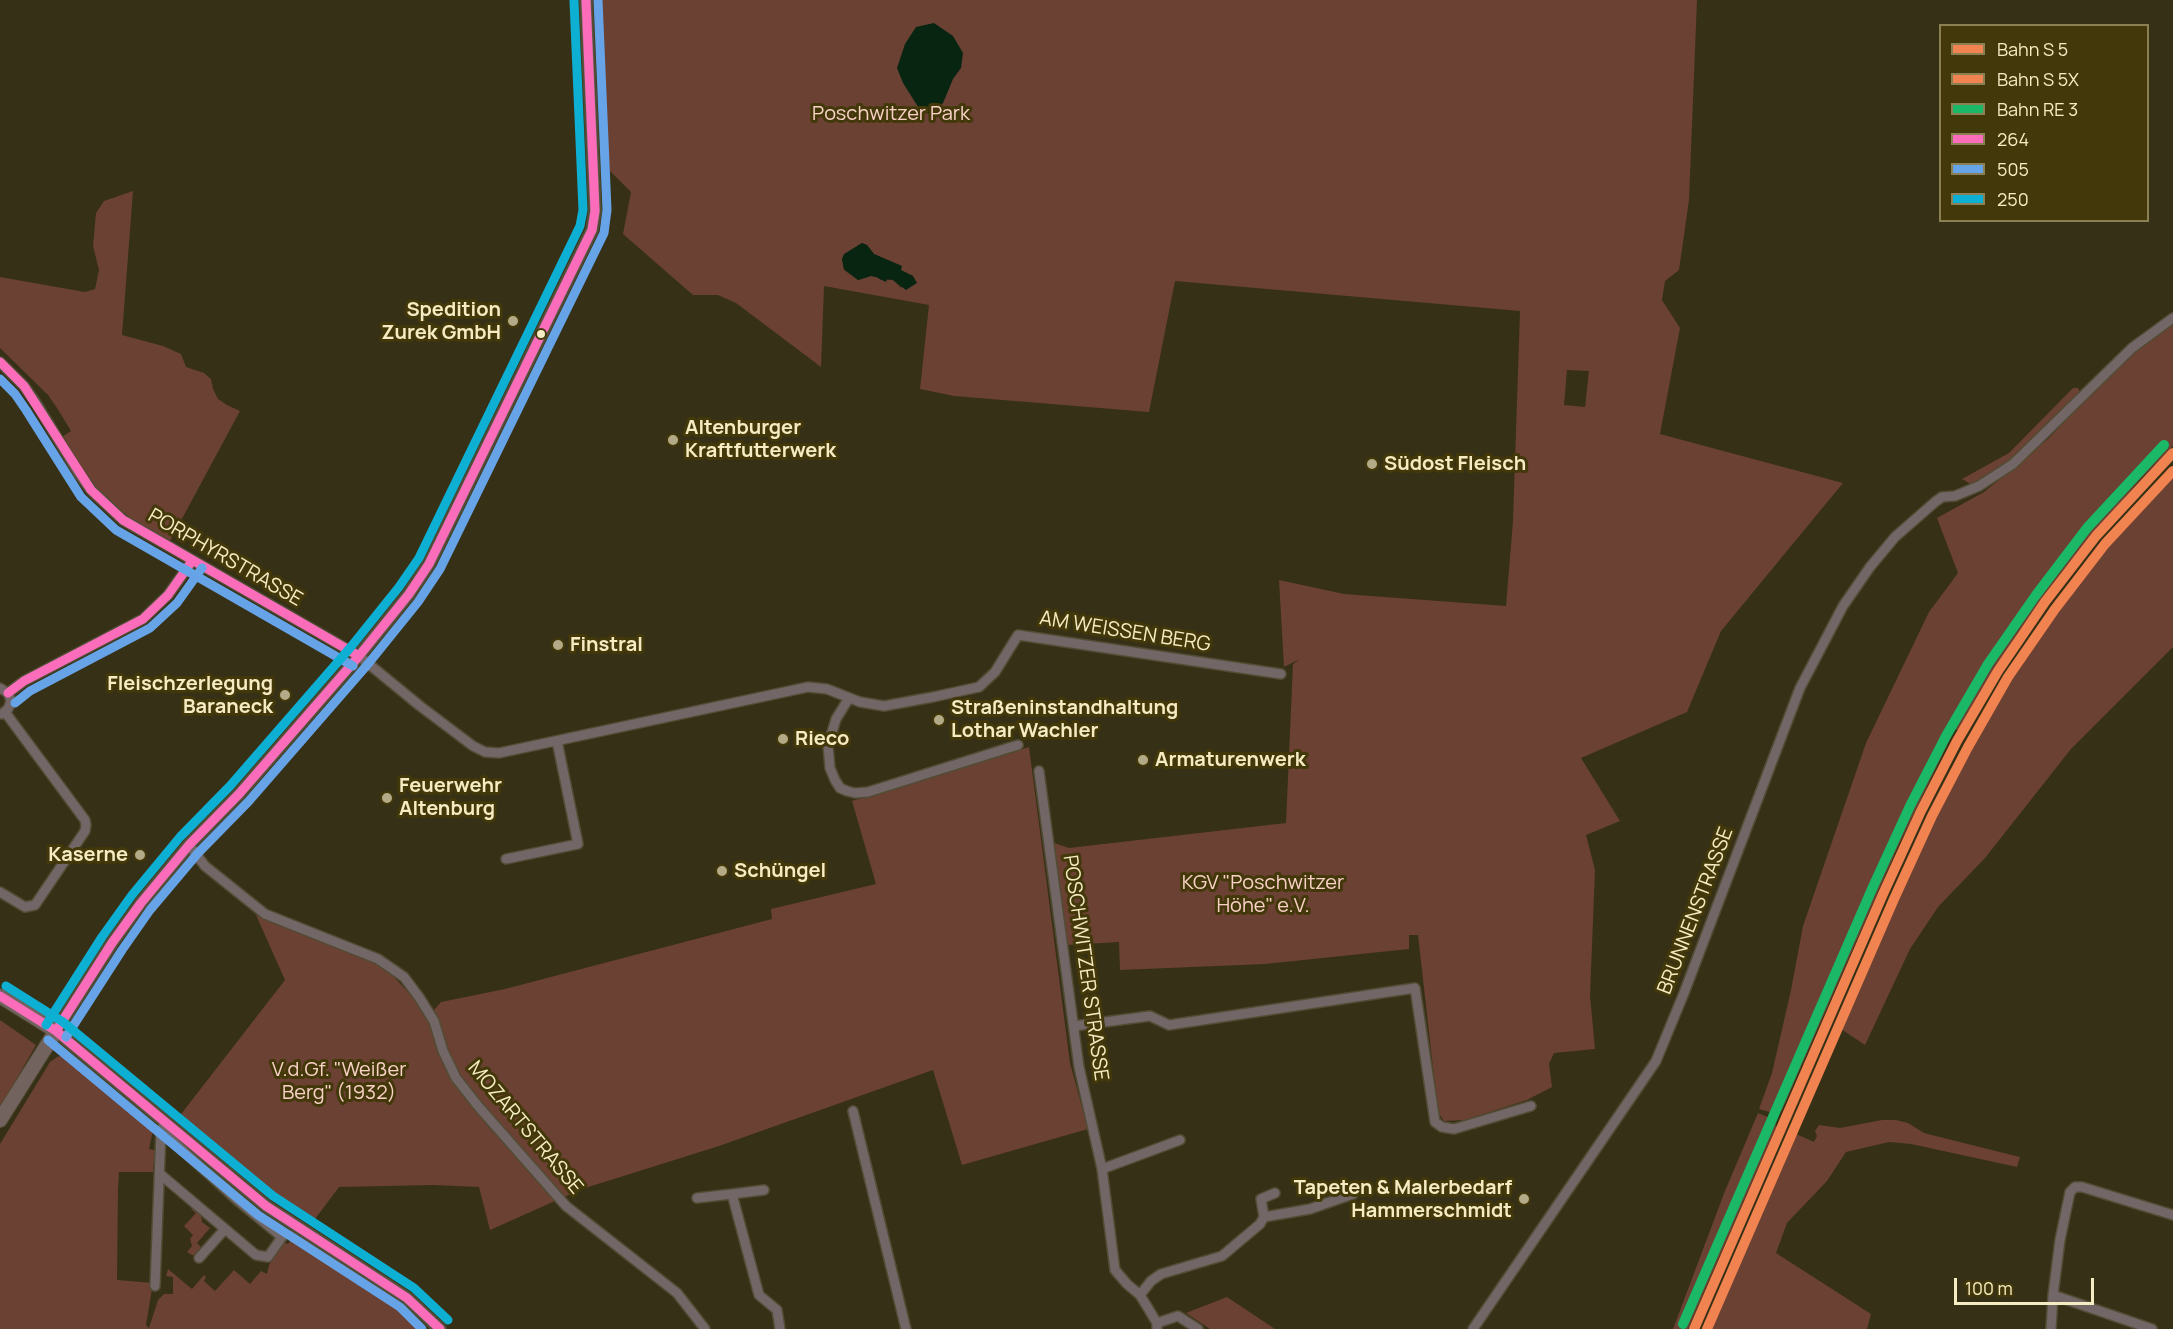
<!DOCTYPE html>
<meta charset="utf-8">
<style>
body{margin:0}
#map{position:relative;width:2173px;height:1329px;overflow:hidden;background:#363016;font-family:Manrope,sans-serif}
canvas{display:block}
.legend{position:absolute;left:1939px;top:24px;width:210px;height:198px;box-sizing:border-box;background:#433809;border:2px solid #8b8054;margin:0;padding:8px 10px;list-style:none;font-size:18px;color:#f6ecc4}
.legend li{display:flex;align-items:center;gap:12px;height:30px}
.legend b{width:30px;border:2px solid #8b8054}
.scale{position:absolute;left:1954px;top:1278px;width:140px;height:27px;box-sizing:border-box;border:3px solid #f6ecc4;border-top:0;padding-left:8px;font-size:18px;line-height:21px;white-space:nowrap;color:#f6ecc4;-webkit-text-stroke:4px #433809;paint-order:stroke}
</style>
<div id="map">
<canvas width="2173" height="1329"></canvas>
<ul class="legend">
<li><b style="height:8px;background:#f0834f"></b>Bahn S 5</li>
<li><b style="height:8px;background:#f0834f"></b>Bahn S 5X</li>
<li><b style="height:8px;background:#1ab867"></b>Bahn RE 3</li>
<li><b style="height:8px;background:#fb6dba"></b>264</li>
<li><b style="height:8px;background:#66a4e7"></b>505</li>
<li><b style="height:8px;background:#0dafd3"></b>250</li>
</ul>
<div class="scale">100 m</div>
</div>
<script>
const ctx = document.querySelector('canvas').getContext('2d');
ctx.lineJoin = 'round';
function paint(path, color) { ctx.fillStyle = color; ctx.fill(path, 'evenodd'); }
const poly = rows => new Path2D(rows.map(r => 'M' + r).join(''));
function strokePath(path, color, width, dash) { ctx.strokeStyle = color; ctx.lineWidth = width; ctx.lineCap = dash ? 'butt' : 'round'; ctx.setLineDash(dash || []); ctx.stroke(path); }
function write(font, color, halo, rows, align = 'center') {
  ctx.font = font + ' Manrope,sans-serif'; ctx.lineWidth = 6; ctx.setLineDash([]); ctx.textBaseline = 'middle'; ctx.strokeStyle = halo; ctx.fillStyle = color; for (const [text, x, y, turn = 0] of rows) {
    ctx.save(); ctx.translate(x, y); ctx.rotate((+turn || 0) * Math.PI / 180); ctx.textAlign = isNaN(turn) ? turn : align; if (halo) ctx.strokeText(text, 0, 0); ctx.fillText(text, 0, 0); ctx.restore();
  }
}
const green = poly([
 [598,0,1697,0,1689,200,1679,270,1665,281,1662,300,1680,328,1660,434,1843,483,1721,631,1687,712,1581,758,1620,821,1586,835,1595,870,1590,996,1595,1049,1554,1053,1549,1064,1552,1087,1527,1100,1465,1120,1444,1121,1438,1112,1418,935,1409,935,1409,949,1265,964,1120,970,1119,942,1067,945,1054,843,1069,848,1286,823,1293,664,1300,659,1284,667,1279,580,1344,594,1506,606,1513,521,1520,311,1175,281,1149,412,954,396,920,389,929,305,824,286,821,367,736,303,718,295,693,295,623,234,631,192,609,170,596,43],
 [862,243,867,245,874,254,901,266,900,270,913,276,901,288,893,280,881,280,877,277,871,276,858,280,844,270,842,259],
 [1567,370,1589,371,1585,407,1564,405],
 [133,191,122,335,163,346,181,354,186,367,204,373,211,379,213,389,218,399,227,405,240,411,170,541,136,523,99,491,80,467,62,437,71,431,57,408,48,395,0,348,0,277,85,292,95,289,99,270,93,246,96,213,104,201],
 [2173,323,2173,446,2138,482,2063,570,2018,632,1958,730,1955,729,1897,849,1782,1110,1777,1114,1759,1109,1772,1073,1791,990,1803,926,1866,743,1929,612,1958,573,1937,518,1984,492,2016,466,2049,438,2097,386,2137,350],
 [2073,388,2078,388,2080,392,2011,461,1974,486,1962,479,2009,453],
 [2173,468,2173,647,2071,749,1985,858,1938,907,1910,949,1865,1045,1841,1029,1897,897,1949,784,1973,740,1971,738,2004,682,2054,608,2106,541],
 [1029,747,1070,1063,1088,1129,962,1165,933,1070,719,1146,582,1189,490,1230,479,1187,433,1185,339,1187,312,1223,243,1171,178,1118,285,980,256,915,338,946,371,961,392,975,411,995,427,1018,441,1002,505,989,772,919,771,909,876,884,852,801],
 [0,1020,36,1045,0,1108],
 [66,1054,90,1072,107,1093,153,1130,149,1149,155,1150,153,1172,119,1172,118,1189,117,1280,153,1283,146,1325,149,1328,158,1300,164,1294,173,1294,173,1277,166,1276,168,1269,192,1289,204,1275,206,1277,204,1281,215,1291,234,1270,250,1284,261,1271,267,1274,269,1265,283,1242,288,1244,290,1241,287,1237,291,1230,400,1301,397,1305,420,1329,0,1329,0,1144,50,1062,57,1057],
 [1758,1113,1775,1120,1776,1127,1688,1329,1673,1329,1725,1191],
 [1882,1120,1896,1120,1908,1123,1924,1133,2020,1157,2017,1167,1911,1144,1889,1142,1846,1152,1827,1181,1787,1223,1776,1253,1871,1314,1867,1329,1712,1329,1796,1134,1814,1142,1817,1136,1815,1131,1819,1125,1840,1128],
 [194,1208,201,1215,202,1222,210,1228,197,1243,202,1248,196,1255,192,1255,187,1252,192,1246,190,1239,193,1235,184,1226,196,1213,191,1209],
 [1227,1297,1275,1329,1210,1329,1186,1313]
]);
const water = poly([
 [934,23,953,36,963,53,961,68,953,79,943,103,932,115,920,110,903,83,897,68,905,44,916,27],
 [862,243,867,245,874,254,902,266,901,270,913,276,917,283,906,290,893,280,887,279,886,282,876,277,871,276,858,280,844,269,842,259,844,254]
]);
const minor = poly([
 [0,362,24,386,36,403,78,472,91,490,123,520,359,656,420,706,473,746,485,752,499,753,808,687,827,689,860,702,884,706,933,697,979,687,995,672,1018,635,1281,674],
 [0,688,8,693,11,701,8,709,2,714],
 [8,693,24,681,143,619,168,595,192,561],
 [849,698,836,719,828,746,830,768,835,780,840,788,847,791,855,793,868,792,1018,745],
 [1039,771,1079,1067,1102,1169,1115,1270,1127,1284,1140,1295,1157,1323,1157,1329],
 [189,845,205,866,265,914,378,959,404,977,419,997,434,1021,443,1051,456,1078,478,1106,566,1206,677,1293,705,1329],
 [506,859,578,844,557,741],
 [0,892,25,907,35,905,85,831,86,825,85,820,5,712],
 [1074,1026,1150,1016,1169,1025,1415,988,1435,1122,1442,1127,1454,1129,1531,1106],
 [853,1111,906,1329],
 [1102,1169,1180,1140],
 [160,1174,256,1255,268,1257,282,1237,236,1199,161,1130],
 [732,1194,764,1190],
 [697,1198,732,1194,759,1295,777,1310,780,1329],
 [1264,1217,1310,1209,1353,1194],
 [199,1258,225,1229],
 [155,1286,161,1130,163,1127],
 [1140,1295,1151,1281,1161,1274,1222,1256,1260,1224,1264,1217,1261,1199,1275,1193],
 [2053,1295,2152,1329],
 [1157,1323,1178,1316,1198,1329],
 [1473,1329,1656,1061,1684,993,1800,688,1843,606,1870,567,1895,537,1935,502,1942,497,1955,496,1979,486,2013,464,2132,348,2173,318],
 [2051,1329,2053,1295,2060,1240,2070,1192,2075,1187,2082,1187,2173,1215]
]);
const tertiary = poly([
 [440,1329,407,1298,266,1206,56,1031,112,943,141,903,189,845,239,794,359,656,409,594,429,564,592,230,595,211,586,0]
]);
const primary = poly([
 [0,996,56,1031,0,1120]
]);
const bus1 = poly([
 [0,362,24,386,91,490,123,520,359,656],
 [8,693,24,681,143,619,168,595,192,561],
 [0,996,56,1031,266,1206,407,1298,440,1329],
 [56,1031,112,943,141,903,189,845,239,794,359,656,409,594,429,564,592,230,595,211,586,0]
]);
const bus2 = poly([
 [0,379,15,394,26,410,81,497,116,530,353,666],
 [15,703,30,691,150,628,177,603,202,568],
 [66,1037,122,950,150,910,198,853,248,802,368,664,418,602,440,569,604,233,607,210,598,0],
 [48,1040,258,1215,400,1307,422,1329]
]);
const bus3 = poly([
 [6,986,63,1022,273,1196,414,1288,448,1320],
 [46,1025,102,937,132,895,180,837,230,786,350,648,399,587,419,558,580,226,583,210,574,1]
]);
const rail1 = poly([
 [1694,1329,1883,894,1921,811,1957,741,1998,671,2045,602,2096,536,2173,453]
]);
const rail2 = poly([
 [1707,1329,1894,899,1932,816,1968,747,2008,677,2055,609,2105,544,2173,471]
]);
const rail3 = poly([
 [1683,1324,1872,889,1910,806,1946,736,1988,664,2036,595,2087,528,2164,445]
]);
const markers = [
 [513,321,6,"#b3aa87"],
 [541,334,5,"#f6ecc4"],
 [673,440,6,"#b3aa87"],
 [1372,464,6,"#b3aa87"],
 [558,645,6,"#b3aa87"],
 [285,695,6,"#b3aa87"],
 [939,720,6,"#b3aa87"],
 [783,739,6,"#b3aa87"],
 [1143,760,6,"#b3aa87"],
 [387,798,6,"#b3aa87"],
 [140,855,6,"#b3aa87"],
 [722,871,6,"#b3aa87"],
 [1524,1199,6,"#b3aa87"]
];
const parkNames = [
 ["Poschwitzer Park",891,114],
 ["KGV \"Poschwitzer",1263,883],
 ["Höhe\" e.V.",1263,906],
 ["V.d.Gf. \"Weißer",339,1070],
 ["Berg\" (1932)",339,1093]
];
const poiNames = [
 ["Spedition",501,310,"right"],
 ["Zurek GmbH",501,333,"right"],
 ["Altenburger",685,428],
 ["Kraftfutterwerk",685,451],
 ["Südost Fleisch",1384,464],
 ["Finstral",570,645],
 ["Fleischzerlegung",273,684,"right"],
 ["Baraneck",273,707,"right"],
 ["Straßeninstandhaltung",951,708],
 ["Lothar Wachler",951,731],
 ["Rieco",795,739],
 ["Armaturenwerk",1155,760],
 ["Feuerwehr",399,786],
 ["Altenburg",399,809],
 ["Kaserne",128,855,"right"],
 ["Schüngel",734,871],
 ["Tapeten & Malerbedarf",1512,1188,"right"],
 ["Hammerschmidt",1512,1211,"right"]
];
const streetNames = [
 ["PORPHYRSTRASSE",225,558,30],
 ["AM WEISSEN BERG",1125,632,9],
 ["BRUNNENSTRASSE",1696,911,-69],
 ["POSCHWITZER STRASSE",1085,968,82],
 ["MOZARTSTRASSE",525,1128,50]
];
paint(green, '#6a4133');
paint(water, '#082512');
strokePath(minor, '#524c34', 12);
strokePath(tertiary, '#524c34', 14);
strokePath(primary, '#524c34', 16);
strokePath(minor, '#726666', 9);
strokePath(tertiary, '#726666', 10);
strokePath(primary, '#72635f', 14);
strokePath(bus1, '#fb6dba', 9);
strokePath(bus2, '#66a4e7', 9);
strokePath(bus3, '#0dafd3', 9);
strokePath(rail1, '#f0834f', 10);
strokePath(rail2, '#f0834f', 10);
strokePath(rail3, '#1ab867', 10);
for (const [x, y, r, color] of markers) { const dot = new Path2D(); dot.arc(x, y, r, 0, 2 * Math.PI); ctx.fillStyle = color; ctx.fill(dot); strokePath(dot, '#433809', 2); }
write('20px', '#f9d1c7', '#433809', parkNames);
write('bold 20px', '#f6ecc4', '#433809', poiNames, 'left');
write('20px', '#f6ecc4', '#433809', streetNames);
</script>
